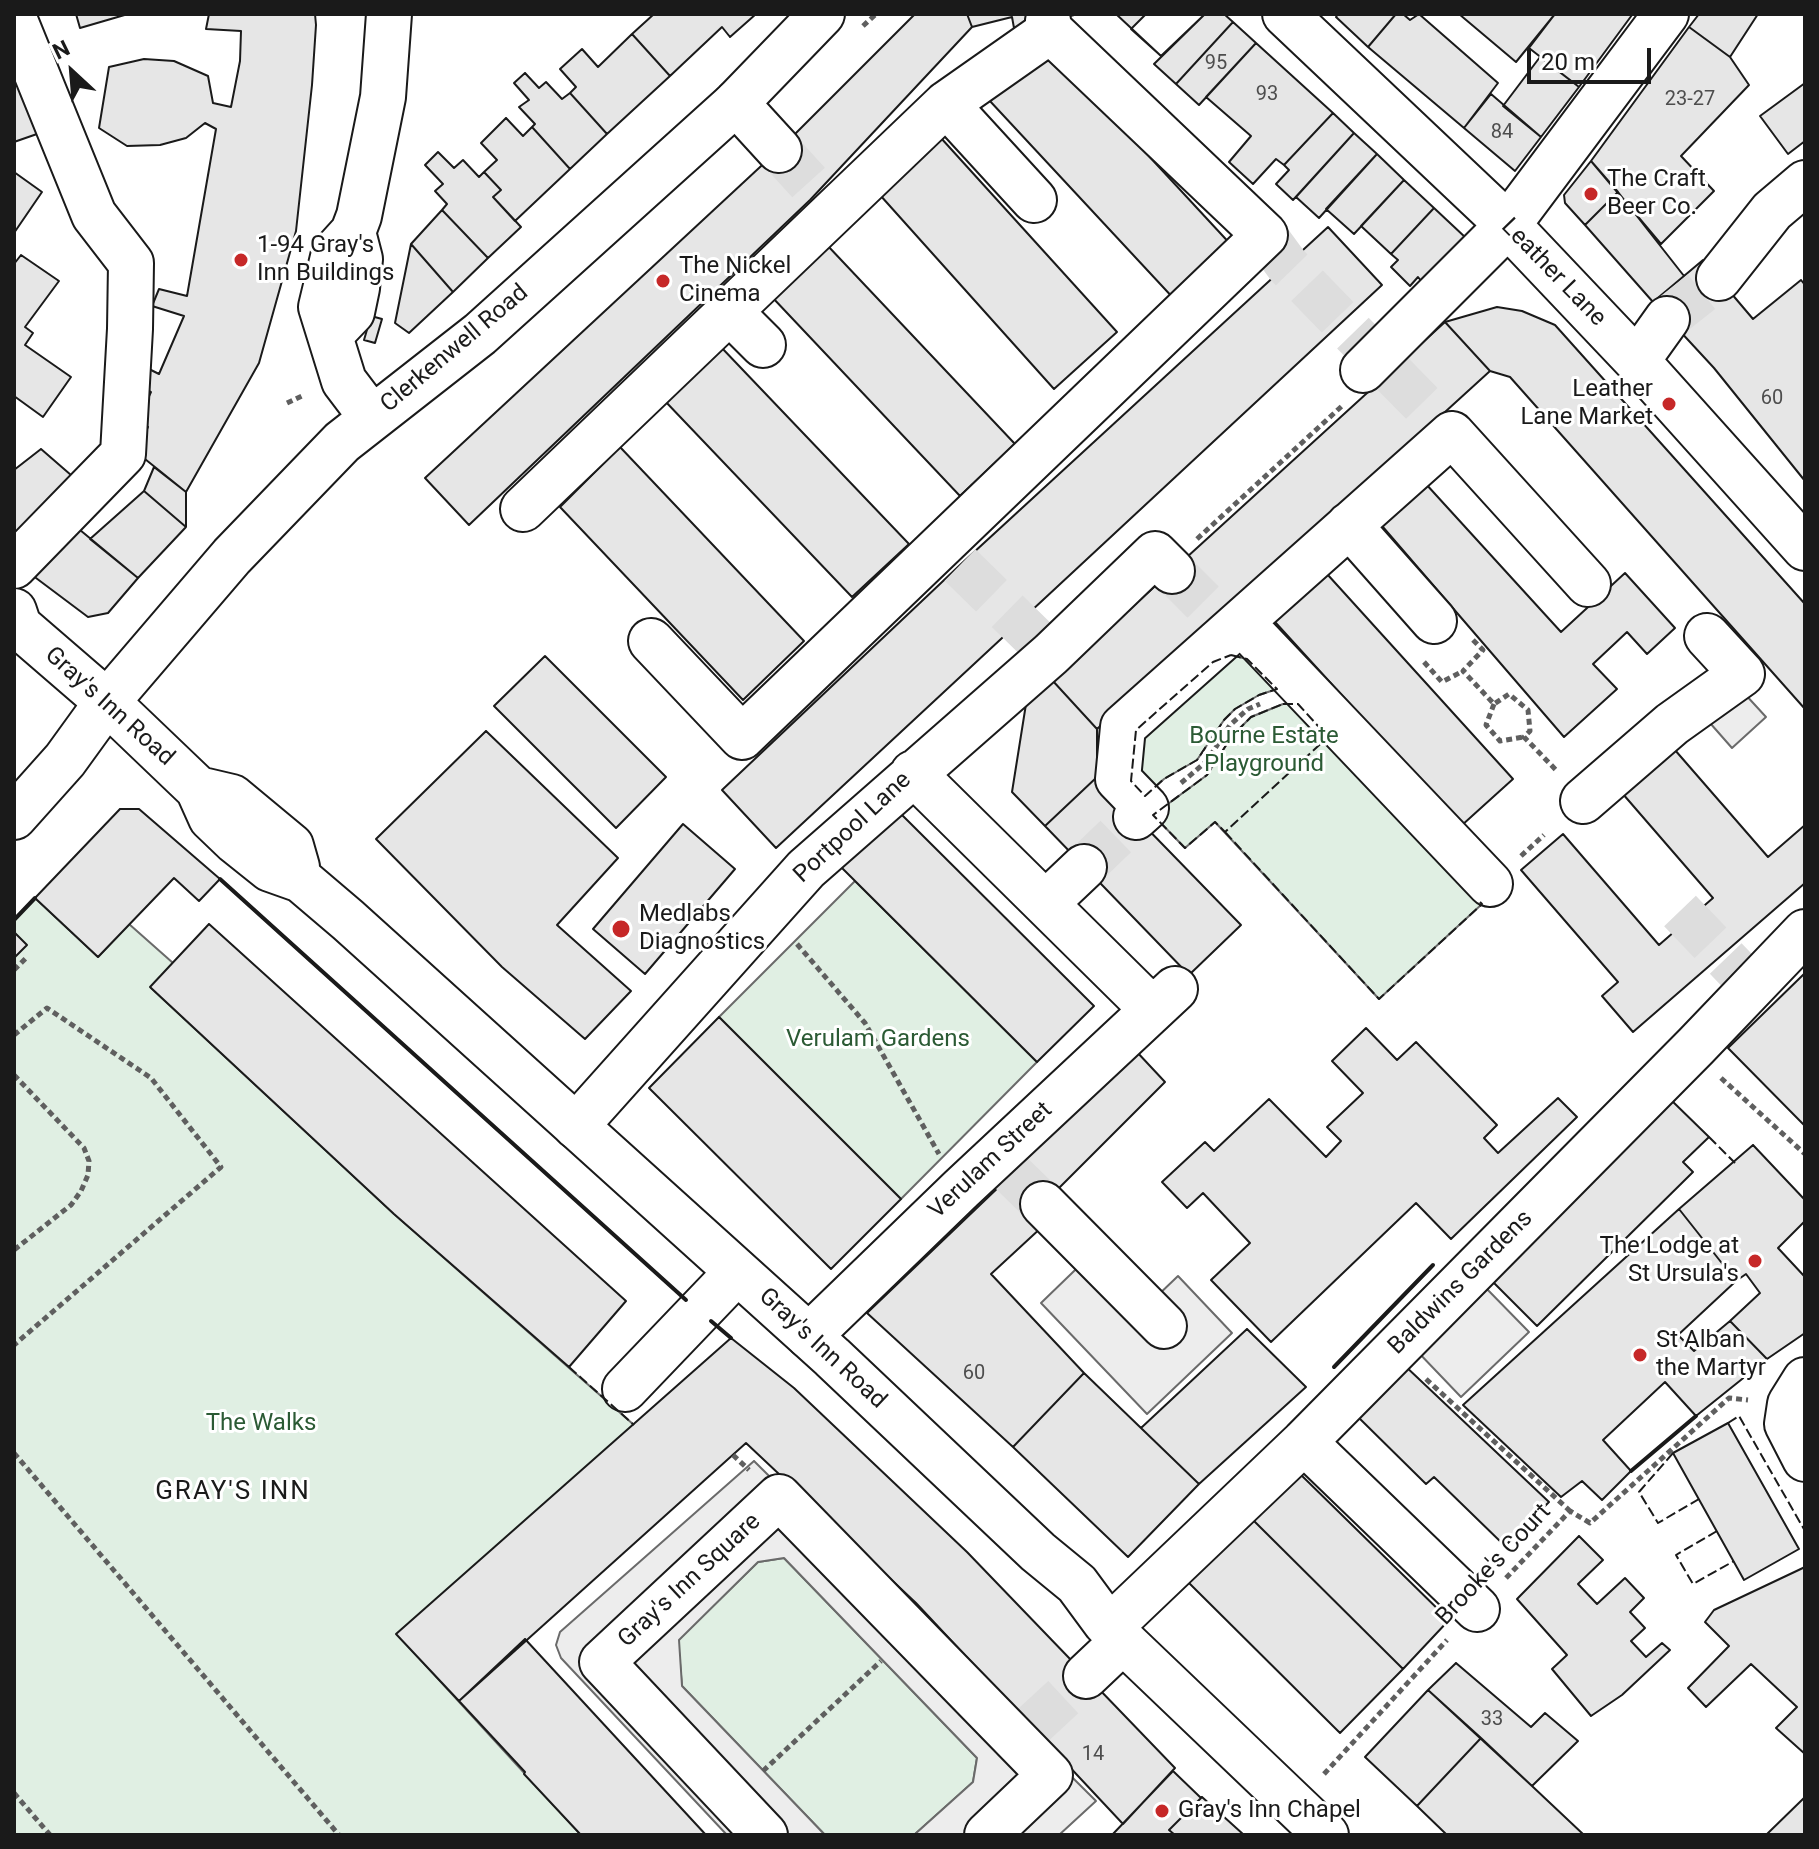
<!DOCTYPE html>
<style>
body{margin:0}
#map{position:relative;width:1819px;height:1849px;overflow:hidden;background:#fff;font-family:Roboto,sans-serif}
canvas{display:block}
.frame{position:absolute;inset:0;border:16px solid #1a1a1a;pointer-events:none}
.north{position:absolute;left:32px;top:32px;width:80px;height:80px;-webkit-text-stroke:6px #fff;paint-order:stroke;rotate:334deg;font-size:22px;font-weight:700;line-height:32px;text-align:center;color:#1a1a1a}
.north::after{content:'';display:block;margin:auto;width:28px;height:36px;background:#1a1a1a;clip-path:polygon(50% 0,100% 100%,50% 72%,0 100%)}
.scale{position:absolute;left:1527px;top:48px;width:124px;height:36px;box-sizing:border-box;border:4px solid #1a1a1a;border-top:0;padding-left:10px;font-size:24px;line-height:28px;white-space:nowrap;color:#1a1a1a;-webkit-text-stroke:6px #fff;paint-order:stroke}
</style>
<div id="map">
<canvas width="1819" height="1849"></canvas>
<div class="frame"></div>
<div class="north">N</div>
<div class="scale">20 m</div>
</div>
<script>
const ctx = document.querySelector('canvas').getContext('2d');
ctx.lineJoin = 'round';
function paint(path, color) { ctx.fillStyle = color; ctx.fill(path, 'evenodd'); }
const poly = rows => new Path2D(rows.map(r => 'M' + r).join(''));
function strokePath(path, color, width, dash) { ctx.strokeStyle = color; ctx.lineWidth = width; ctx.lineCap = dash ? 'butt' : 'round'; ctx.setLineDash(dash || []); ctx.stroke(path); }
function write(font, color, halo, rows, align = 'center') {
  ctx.font = font + ' Roboto,sans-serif'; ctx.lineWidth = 6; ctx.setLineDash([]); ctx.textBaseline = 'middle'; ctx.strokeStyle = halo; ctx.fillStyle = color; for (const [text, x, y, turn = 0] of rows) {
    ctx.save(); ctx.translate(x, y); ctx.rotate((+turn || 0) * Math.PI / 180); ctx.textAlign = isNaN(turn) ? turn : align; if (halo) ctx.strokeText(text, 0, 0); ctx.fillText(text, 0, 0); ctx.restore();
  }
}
const green = poly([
 [1231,655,1247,659,1277,689,1259,695,1235,709,1224,720,1197,760,1164,779,1145,796,1131,781,1136,730,1231,655],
 [1283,704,1298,704,1482,904,1379,999,1215,822,1185,848,1153,815,1207,775,1232,736,1251,717,1283,704],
 [855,881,1037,1062,901,1199,719,1017,855,881],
 [35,898,98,957,129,924,173,963,151,988,394,1214,634,1425,397,1634,581,1835,14,1835,14,920,35,898],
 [784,1558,977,1758,973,1782,914,1835,825,1835,682,1686,678,1640,758,1562,784,1558]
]);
const parking = poly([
 [1744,693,1766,717,1732,748,1710,723,1744,693],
 [1102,1244,1154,1299,1178,1276,1232,1333,1147,1414,1041,1303,1102,1244],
 [1483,1285,1529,1332,1461,1397,1416,1350,1483,1285],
 [754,1461,1096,1801,1059,1835,914,1835,973,1782,977,1758,784,1558,758,1562,679,1640,682,1686,825,1835,727,1835,561,1658,556,1645,560,1632,754,1461]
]);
const building = poly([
 [76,14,128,14,80,28,76,14],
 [209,14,315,14,316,25,312,85,296,231,259,363,186,492,135,451,148,427,137,422,151,392,132,381,141,365,159,374,184,316,152,306,159,289,187,296,216,129,205,123,186,138,160,145,127,146,99,128,109,67,144,59,174,61,208,76,213,103,231,107,240,61,241,31,206,29,209,14],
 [654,14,756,14,730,37,722,27,670,76,632,34,654,14],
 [915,14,967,14,972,27,810,200,469,525,425,478,787,142,915,14],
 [967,14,1079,14,1014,28,1012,17,972,27,967,14],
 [1116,14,1205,14,1161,56,1116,14],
 [1146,14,1205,14,1161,56,1131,29,1146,14],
 [1205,14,1224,14,1233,22,1176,84,1154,64,1205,14],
 [1338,14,1396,14,1368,47,1336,17,1338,14],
 [1396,14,1403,14,1410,20,1419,14,1498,83,1464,128,1368,47,1396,14],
 [1459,14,1555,14,1516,62,1459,14],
 [1555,14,1631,14,1632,15,1579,87,1529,48,1555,14],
 [1699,14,1758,14,1730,57,1689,27,1699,14],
 [1233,22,1256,43,1199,105,1176,84,1233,22],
 [1689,27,1730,57,1749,85,1681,156,1714,191,1661,244,1591,161,1689,27],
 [632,34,670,76,607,134,570,93,576,87,560,69,582,49,598,67,632,34],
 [1256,43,1333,113,1284,165,1276,159,1253,184,1229,162,1251,136,1206,97,1256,43],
 [1047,46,1234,248,1176,301,989,100,1047,46],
 [1540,57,1579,87,1541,137,1503,106,1540,57],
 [14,67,37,134,14,142,14,67],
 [525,73,539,88,546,82,562,99,570,93,607,134,570,169,532,127,535,124,519,107,529,100,514,83,525,73],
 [1805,83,1805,141,1788,154,1760,116,1805,83],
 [1491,94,1541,137,1515,171,1464,128,1491,94],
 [1333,113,1354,133,1293,200,1276,184,1289,170,1284,165,1333,113],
 [506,118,523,136,532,127,570,169,515,221,493,197,501,190,484,172,497,160,481,143,506,118],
 [1354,133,1377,154,1319,218,1296,197,1354,133],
 [941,138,1117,332,1054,389,880,195,941,138],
 [438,152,454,168,463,160,479,177,484,172,501,190,493,197,521,227,488,258,442,210,447,204,435,191,443,184,425,165,438,152],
 [1377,154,1404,180,1354,234,1326,209,1377,154],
 [1591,161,1618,192,1585,225,1565,203,1564,195,1591,161],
 [14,172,42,192,14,233,14,172],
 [1404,180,1434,208,1391,254,1361,226,1404,180],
 [1618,192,1684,276,1653,302,1585,225,1618,192],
 [1434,208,1466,238,1422,282,1418,277,1410,286,1391,267,1398,260,1391,254,1434,208],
 [442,210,488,258,453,292,411,244,442,210],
 [1328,227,1382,285,776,848,722,790,960,565,1328,227],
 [411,244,453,292,409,333,395,323,411,244],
 [827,245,1015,444,960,496,772,297,827,245],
 [21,255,59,281,25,327,33,333,25,345,71,377,43,417,14,396,14,264,21,255],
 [1703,260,1753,319,1801,280,1805,285,1805,481,1714,368,1653,302,1703,260],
 [1497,307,1522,311,1555,325,1805,604,1805,709,1510,377,1490,371,1445,322,1497,307],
 [371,316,382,319,375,343,364,340,371,316],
 [1445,322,1490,371,1097,729,1052,680,1445,322],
 [720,346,909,544,852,597,664,400,720,346],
 [620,447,804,641,743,700,560,507,620,447],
 [41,449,79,482,14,548,14,470,41,449],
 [154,467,186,492,186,527,144,491,154,467],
 [1415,472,1561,632,1625,573,1675,628,1647,654,1627,632,1593,664,1617,689,1564,737,1370,512,1415,472],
 [144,491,186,527,138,578,90,539,144,491],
 [74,525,138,578,108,613,88,617,24,569,74,525],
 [1318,564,1513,779,1461,826,1265,611,1318,564],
 [545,656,666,777,616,828,494,706,545,656],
 [1052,680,1097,729,1097,777,1045,826,1012,792,1026,704,1052,680],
 [486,731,618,858,557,925,631,991,585,1039,502,967,376,839,486,731],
 [1668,742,1768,857,1805,825,1805,883,1633,1032,1602,996,1618,982,1521,870,1563,834,1659,945,1713,898,1616,786,1668,742],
 [1097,777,1241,925,1189,975,1045,826,1097,777],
 [120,809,139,809,220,879,199,901,174,878,98,957,35,898,120,809],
 [898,811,1094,1006,1037,1062,841,867,898,811],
 [683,824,735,869,645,974,593,929,683,824],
 [209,924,626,1301,569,1367,394,1214,150,987,209,924],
 [14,932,27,945,14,958,14,932],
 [1805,973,1805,1126,1728,1048,1805,973],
 [719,1017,901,1199,831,1269,649,1088,719,1017],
 [1366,1028,1397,1060,1416,1042,1497,1125,1484,1138,1498,1153,1558,1098,1577,1117,1451,1239,1416,1203,1271,1342,1211,1280,1250,1243,1203,1193,1187,1208,1162,1182,1205,1142,1214,1151,1269,1099,1326,1157,1341,1141,1327,1127,1363,1093,1332,1061,1366,1028],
 [1136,1051,1165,1082,1033,1214,1004,1182,1009,1171,1136,1051],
 [1668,1097,1709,1137,1683,1162,1693,1172,1537,1326,1487,1276,1668,1097],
 [1753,1145,1805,1200,1805,1221,1778,1248,1805,1277,1805,1333,1767,1359,1730,1321,1760,1293,1746,1274,1736,1281,1679,1209,1753,1145],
 [1004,1182,1043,1226,991,1274,1084,1373,1013,1447,867,1313,1004,1182],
 [1679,1209,1736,1281,1678,1335,1694,1351,1730,1321,1767,1359,1696,1416,1665,1382,1603,1440,1631,1471,1602,1500,1582,1481,1561,1497,1463,1405,1679,1209],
 [1247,1329,1306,1387,1199,1484,1141,1428,1247,1329],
 [731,1338,794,1388,967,1552,1175,1768,1123,1824,916,1603,746,1443,459,1701,396,1634,731,1338],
 [1402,1363,1549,1502,1505,1546,1434,1477,1426,1484,1354,1413,1402,1363],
 [1084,1373,1199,1484,1128,1557,1013,1447,1084,1373],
 [1728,1423,1799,1549,1744,1580,1673,1453,1728,1423],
 [1296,1470,1449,1620,1403,1669,1249,1516,1296,1470],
 [1249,1516,1403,1669,1340,1733,1186,1580,1249,1516],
 [1579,1536,1603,1560,1578,1584,1597,1604,1625,1578,1644,1598,1630,1612,1645,1628,1631,1641,1646,1657,1662,1643,1670,1650,1622,1695,1591,1716,1552,1669,1567,1655,1517,1599,1579,1536],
 [1805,1567,1805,1754,1776,1728,1797,1707,1751,1664,1706,1707,1688,1688,1729,1646,1705,1622,1714,1610,1805,1567],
 [525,1639,706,1835,581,1835,524,1774,525,1772,459,1701,525,1639],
 [1456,1663,1531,1727,1545,1713,1578,1741,1532,1786,1428,1690,1456,1663],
 [1428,1690,1481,1738,1417,1806,1365,1757,1428,1690],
 [1481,1738,1532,1786,1584,1835,1447,1835,1417,1806,1481,1738],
 [1173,1771,1201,1798,1169,1830,1175,1835,1112,1835,1173,1771],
 [1202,1797,1244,1835,1175,1835,1169,1830,1202,1797],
 [1805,1797,1805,1835,1766,1835,1805,1797]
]);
const minorTunnel = poly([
 [779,150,818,193],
 [1265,235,1287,265,1376,357],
 [1667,319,1719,278],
 [1391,372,1437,419],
 [960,565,1051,654],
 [1172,571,1219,618],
 [1084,867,1136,817],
 [1680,911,1753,987],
 [1009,1171,1043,1204],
 [1031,1727,1086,1676]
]);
const path = poly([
 [863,26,876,14],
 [287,403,304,395],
 [1197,539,1343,405],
 [1473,640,1483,650,1463,671,1494,704,1509,694,1528,710,1530,731,1524,737,1556,770],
 [1424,662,1442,682,1463,671],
 [1494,704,1486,725,1500,741,1524,737],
 [1181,783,1207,761,1230,725,1248,709,1260,704],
 [1521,856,1544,835],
 [797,944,865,1023,939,1154],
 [14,970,27,957],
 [14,1035,47,1008,151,1078,221,1167,14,1345],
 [14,1075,84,1148,89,1161,88,1175,81,1191,71,1205,14,1250],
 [1721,1078,1805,1154],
 [1426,1379,1570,1511],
 [14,1453,339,1835],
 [733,1455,749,1470],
 [1506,1578,1570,1511,1590,1523,1729,1398,1748,1400],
 [763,1771,881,1661],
 [1324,1774,1447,1640],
 [14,1793,50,1835]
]);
const minor = poly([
 [1285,14,1508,225,1637,361,1805,548],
 [14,18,94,215,131,263,130,329,123,454,14,566],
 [736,103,779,150],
 [946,104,1034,200],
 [1719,278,1772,211,1805,183],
 [729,311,763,345],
 [1637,361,1667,319],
 [1363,370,1508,225,1666,14],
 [523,509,946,104,1050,31],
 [1349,525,1434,621],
 [1241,622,1490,884],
 [651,641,742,737,1265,235,1056,36,1050,31,1048,21],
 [913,773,1152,1009],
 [1583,801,1672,724,1742,674,1707,636],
 [1136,817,1146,808,1118,779,1123,727,1452,434,1588,584],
 [1046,903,1084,867],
 [576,1126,806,869,1051,654,1155,554,1172,571],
 [1043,1204,1164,1326],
 [809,1336,961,1189,1175,989],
 [1805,1380,1790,1404,1787,1424,1805,1459],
 [625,1389,737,1272],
 [1304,1442,1477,1609],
 [1110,1627,1304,1442,1696,1046,1805,932],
 [1086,1676,1123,1641],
 [765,1835,602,1662,779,1497,1050,1775,987,1835]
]);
const major = poly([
 [331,334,352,312,357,288,360,259,353,232],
 [372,418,344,381,321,307,334,253,353,232,359,216,383,97,389,14],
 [14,611,19,626,107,702,198,789,211,818,235,841,270,869,301,880,348,920,832,1357,1038,1552,1077,1584,1105,1622,1123,1641,1326,1835],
 [198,789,232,797,291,846,297,867],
 [14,817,65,760,107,702,232,556,342,442,480,334,736,103,822,14]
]);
const fence = poly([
 [1231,655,1247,659,1277,689,1259,695,1235,709,1224,720,1197,760,1164,779,1145,796,1131,781,1136,730,1213,662,1231,655],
 [1283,704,1298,704,1328,737,1225,832,1215,822,1185,848,1153,815,1207,775,1232,736,1251,717,1283,704],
 [1225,832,1379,999,1482,904,1480,902],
 [1709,1137,1735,1163],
 [569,1367,634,1425],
 [1728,1423,1739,1416,1805,1531],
 [1673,1453,1639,1492,1658,1523,1699,1499],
 [1717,1531,1676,1555,1693,1584,1734,1561]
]);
const wall = poly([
 [220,879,686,1300],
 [14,920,35,898],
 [711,1321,731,1338],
 [1334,1367,1433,1265],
 [1631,1471,1696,1416]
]);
const markers = [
 [1591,194,8,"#c62828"],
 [241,260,8,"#c62828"],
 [663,281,8,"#c62828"],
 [1669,404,8,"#c62828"],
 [621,929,10,"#c62828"],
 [1755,1261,8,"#c62828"],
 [1640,1355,8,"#c62828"],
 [1162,1811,8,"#c62828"]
];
const numberNames = [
 ["95",1216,64],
 ["93",1267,95],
 ["23-27",1690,100],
 ["84",1502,133],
 ["60",1772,399],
 ["60",974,1374],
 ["33",1492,1720],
 ["14",1093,1755]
];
const poiNames = [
 ["The Craft",1607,180],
 ["Beer Co.",1607,208],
 ["1-94 Gray's",257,246],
 ["Inn Buildings",257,274],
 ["The Nickel",679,267],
 ["Cinema",679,295],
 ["Leather",1653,390,"right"],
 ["Lane Market",1653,418,"right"],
 ["Medlabs",639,915],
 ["Diagnostics",639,943],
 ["The Lodge at",1739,1247,"right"],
 ["St Ursula's",1739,1275,"right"],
 ["St Alban",1656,1341],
 ["the Martyr",1656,1369],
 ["Gray's Inn Chapel",1178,1811]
];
const streetNames = [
 ["Leather Lane",1553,273,46],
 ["Clerkenwell Road",455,349,-40],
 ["Gray's Inn Road",109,707,42],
 ["Portpool Lane",853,828,-43],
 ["Verulam Street",991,1161,-43],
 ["Baldwins Gardens",1461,1283,-45],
 ["Gray's Inn Road",822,1349,43],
 ["Brooke's Court",1494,1565,-47],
 ["Gray's Inn Square",690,1581,-43]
];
const parkNames = [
 ["Bourne Estate",1264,737],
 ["Playground",1264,765],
 ["Verulam Gardens",878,1040],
 ["The Walks",261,1424]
];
const neighbourhoodNames = [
 ["GRAY'S INN",233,1492]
];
paint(green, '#e0efe3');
strokePath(green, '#6a6a6a', 2);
paint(parking, '#ededed');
strokePath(parking, '#6a6a6a', 2);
paint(building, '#e6e6e6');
strokePath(building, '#1a1a1a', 2);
strokePath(minorTunnel, '#ddd', 44, [44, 22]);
strokePath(minor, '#1a1a1a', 48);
strokePath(major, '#1a1a1a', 48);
strokePath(path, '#5f5f5f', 5, [6, 4]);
strokePath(minor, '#fff', 44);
strokePath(major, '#fff', 44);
strokePath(fence, '#1a1a1a', 2, [10, 4]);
strokePath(wall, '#1a1a1a', 4);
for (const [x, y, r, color] of markers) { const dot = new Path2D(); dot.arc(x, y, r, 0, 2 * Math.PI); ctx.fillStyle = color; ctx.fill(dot); strokePath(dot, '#fff', 3); }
write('20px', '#4d4d4d', null, numberNames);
write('24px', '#1a1a1a', '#fff', poiNames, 'left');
write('24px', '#1a1a1a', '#fff', streetNames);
write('24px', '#2b5a34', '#fff', parkNames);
ctx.letterSpacing = '2px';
write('26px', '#1a1a1a', '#fff', neighbourhoodNames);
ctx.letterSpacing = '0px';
</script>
